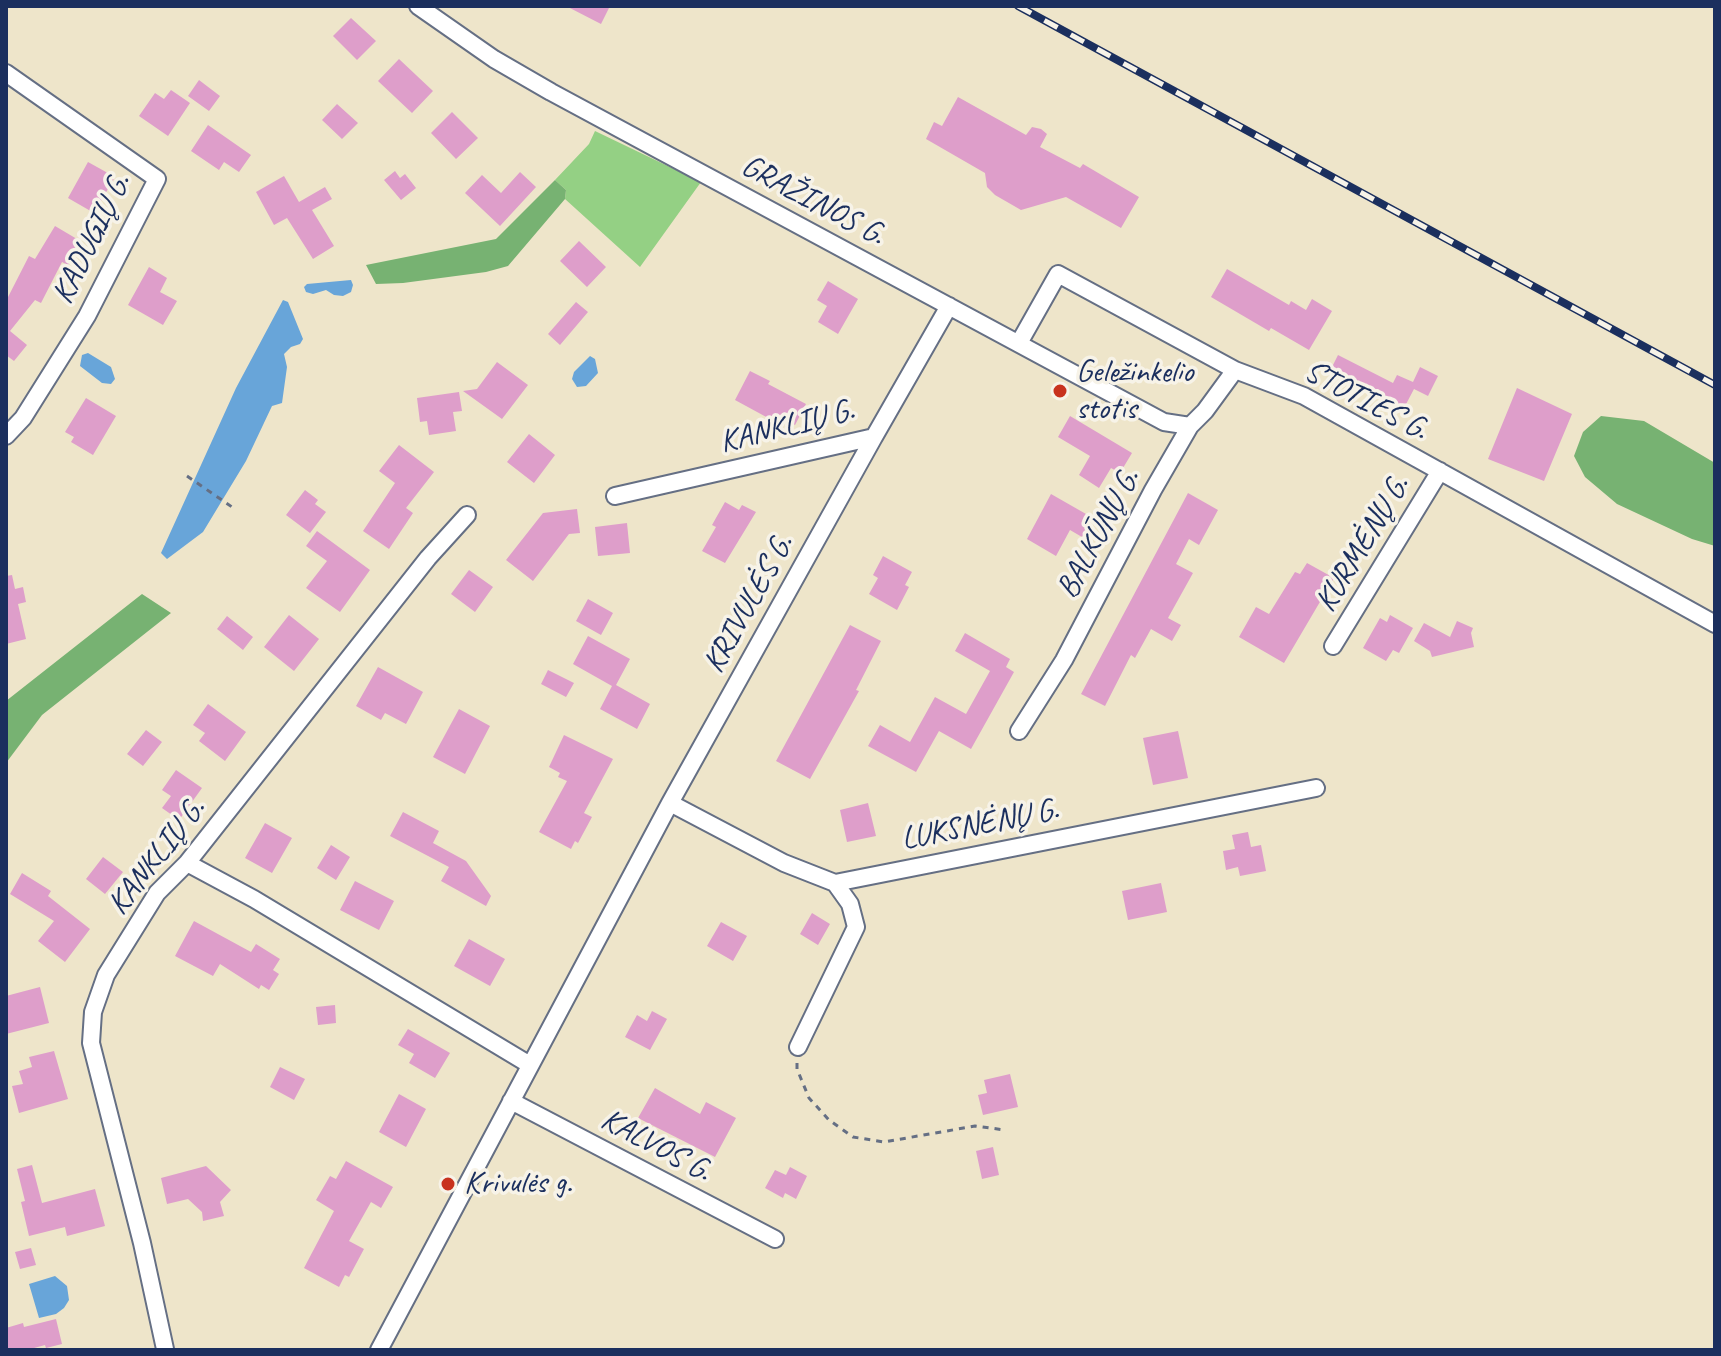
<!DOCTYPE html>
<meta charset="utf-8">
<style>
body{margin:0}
#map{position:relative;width:1721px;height:1356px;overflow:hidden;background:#eee5ca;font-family:Caveat,sans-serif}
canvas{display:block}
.frame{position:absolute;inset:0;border:8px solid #1b2f5e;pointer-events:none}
</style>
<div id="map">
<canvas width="1721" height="1356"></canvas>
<div class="frame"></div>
</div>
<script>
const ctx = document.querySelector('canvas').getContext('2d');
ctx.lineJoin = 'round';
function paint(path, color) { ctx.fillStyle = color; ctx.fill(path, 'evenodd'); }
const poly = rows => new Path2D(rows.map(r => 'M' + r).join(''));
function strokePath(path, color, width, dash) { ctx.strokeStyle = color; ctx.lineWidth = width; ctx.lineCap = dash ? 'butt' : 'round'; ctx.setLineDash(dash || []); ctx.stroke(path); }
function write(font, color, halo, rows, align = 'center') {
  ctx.font = font + ' Caveat,sans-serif'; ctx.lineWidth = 7; ctx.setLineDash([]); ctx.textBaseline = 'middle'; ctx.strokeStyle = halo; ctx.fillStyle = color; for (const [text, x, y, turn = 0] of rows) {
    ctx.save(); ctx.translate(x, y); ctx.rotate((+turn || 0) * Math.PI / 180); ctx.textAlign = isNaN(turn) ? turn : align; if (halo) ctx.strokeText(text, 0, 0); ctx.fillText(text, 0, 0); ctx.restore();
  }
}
const green = poly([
 [595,131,701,182,640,267,565,199,566,190,555,180,589,144]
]);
const forest = poly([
 [555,180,566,190,565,199,508,266,486,272,403,283,376,284,366,265,496,239],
 [1601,416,1644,421,1715,463,1715,546,1692,539,1617,504,1585,477,1574,456,1583,432],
 [142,594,171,613,42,715,6,763,6,701]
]);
const water = poly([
 [351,280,353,285,351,292,343,296,334,295,326,290,313,294,306,292,304,287,307,284],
 [283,300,288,302,303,339,300,344,291,347,284,354,287,367,282,403,272,406,246,461,203,532,167,559,161,553,236,388],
 [88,353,111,367,115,379,111,384,102,383,80,366,82,355],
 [590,356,595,359,598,373,586,386,577,387,572,379,574,372],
 [55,1276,67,1286,69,1300,64,1308,56,1314,39,1318,29,1284]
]);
const building = poly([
 [566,6,610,6,601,24],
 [351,18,376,41,357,60,333,36],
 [399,59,433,91,412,113,378,81],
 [199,80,220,96,209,111,188,96],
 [171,90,190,103,168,136,139,116,155,93,164,99],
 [958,97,1026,135,1032,127,1041,129,1047,134,1040,147,1080,168,1083,164,1139,197,1121,228,1066,197,1021,210,995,195,987,187,985,173,926,139,934,122,942,126],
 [337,104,358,123,342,139,322,120],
 [452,112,478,138,456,159,431,133],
 [208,125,251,155,239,172,224,162,219,170,191,151],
 [88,162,115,177,94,213,68,198],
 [395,171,400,178,405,174,416,188,401,200,384,180],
 [520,172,536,187,500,226,465,193,482,175,501,193],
 [284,176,299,202,325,187,332,199,312,210,334,246,313,259,287,218,274,225,256,192],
 [55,226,82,242,68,265,62,262,41,303,35,300,10,331,27,345,14,361,6,355,6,301,29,256,35,259],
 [579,241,606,267,587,287,560,261],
 [149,267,167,278,160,292,177,301,163,325,128,305],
 [1227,269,1289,305,1291,301,1306,310,1312,299,1332,311,1309,350,1271,328,1269,331,1211,297],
 [828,281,858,299,838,334,818,322,827,306,817,300],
 [576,302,588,312,560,345,548,334],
 [1338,355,1393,383,1397,375,1413,382,1420,367,1438,376,1428,396,1414,389,1404,408,1330,371],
 [497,362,528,385,502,419,463,391,477,389],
 [750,371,770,381,768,384,806,404,795,425,784,419,781,425,735,400],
 [1517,388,1572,414,1544,481,1488,459],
 [459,392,462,411,453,412,456,431,429,435,427,421,420,422,417,398],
 [86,398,116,416,93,455,71,442,74,437,65,432],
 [1070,416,1132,453,1120,473,1111,468,1099,488,1079,475,1090,456,1058,437],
 [529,434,555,455,534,483,507,462],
 [399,445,434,472,406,508,413,513,389,549,363,531,395,483,379,471],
 [305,490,318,500,315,504,326,512,310,533,286,515],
 [1188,493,1218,510,1199,545,1189,539,1176,564,1193,573,1168,618,1181,625,1172,641,1151,629,1135,658,1131,655,1105,706,1081,694],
 [1051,494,1093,518,1082,537,1070,530,1056,556,1027,539],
 [725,502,739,510,742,505,756,512,725,563,702,551,716,527,712,525],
 [577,509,580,533,569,534,533,581,506,560,543,513],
 [627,523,630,553,598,556,595,527],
 [317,531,370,570,340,612,306,588,327,561,306,546],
 [883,556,912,572,905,585,909,587,897,610,869,594,878,578,873,575],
 [1307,563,1334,578,1284,663,1239,637,1256,607,1269,614,1295,572,1300,574],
 [469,570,493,587,475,612,451,594],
 [12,575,15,589,23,587,26,602,18,604,26,639,6,644,6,576],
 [588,599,613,613,601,635,576,621],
 [289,615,319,639,294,671,264,647],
 [1390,615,1413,628,1399,653,1393,650,1386,661,1363,648,1380,618,1387,622],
 [227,616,253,637,243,650,217,629],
 [1457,621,1473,628,1471,633,1474,647,1432,657,1430,651,1414,641,1424,623,1450,637],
 [850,625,881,641,856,690,859,691,810,779,776,761],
 [965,633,1010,659,1006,667,1014,672,971,749,939,731,916,772,868,746,880,725,910,742,935,697,966,714,990,671,955,651],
 [588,636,630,659,616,685,650,704,637,729,600,709,612,686,573,664],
 [378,667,423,692,406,724,385,713,381,720,356,706],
 [548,670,574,683,566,697,541,684],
 [208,704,246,732,225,761,199,741,205,733,193,725],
 [459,709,490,726,465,774,433,757],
 [146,730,162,742,143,766,127,754],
 [1178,731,1188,778,1153,785,1143,738],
 [564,735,613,759,584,813,592,817,578,843,575,841,571,849,539,832,567,781,558,777,560,773,549,767],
 [176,770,202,788,179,820,162,808,171,796,162,790],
 [868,803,876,836,847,842,840,810],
 [403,812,439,831,433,843,466,861,491,896,486,906,441,881,449,867,390,836],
 [265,823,292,838,272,873,245,858],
 [1248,832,1251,847,1261,845,1266,871,1240,876,1238,867,1226,870,1223,851,1235,849,1232,835],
 [331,845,350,857,336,880,317,868],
 [103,857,123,872,105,894,86,879],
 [22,873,51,891,48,896,90,929,65,962,38,941,54,921,10,894],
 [355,881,394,901,379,930,340,910],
 [1161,883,1167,912,1128,920,1122,891],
 [812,913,830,924,818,945,800,934],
 [194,921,251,952,256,944,280,959,273,970,279,974,269,990,261,985,259,989,220,964,213,976,175,956],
 [721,922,747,936,733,961,707,946],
 [469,939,505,959,490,986,454,966],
 [40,987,49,1023,6,1034,6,996],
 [335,1005,336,1023,318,1025,316,1007],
 [652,1011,667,1019,650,1050,625,1037,637,1015,647,1021],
 [408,1029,450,1053,435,1078,409,1063,414,1054,398,1045],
 [54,1051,68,1099,19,1113,12,1086,23,1084,19,1071,32,1067,29,1057],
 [280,1067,305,1079,294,1100,270,1087],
 [1010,1074,1018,1107,983,1115,978,1095,987,1093,984,1080],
 [655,1088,700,1114,706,1102,736,1118,715,1157,638,1118],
 [399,1094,426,1109,406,1147,379,1132],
 [993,1147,999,1175,982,1179,976,1151],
 [346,1161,393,1187,381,1208,371,1202,349,1241,364,1249,349,1277,345,1275,339,1287,304,1268,334,1211,316,1200,330,1176,336,1179],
 [32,1165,42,1203,95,1189,105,1226,67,1236,65,1227,29,1236,21,1202,25,1201,17,1169],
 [206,1166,231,1190,220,1202,224,1216,203,1221,202,1212,188,1199,167,1204,161,1178],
 [790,1167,807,1176,796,1199,785,1193,783,1198,765,1188,775,1170,786,1175],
 [31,1248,36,1265,20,1269,15,1252],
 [56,1319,62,1344,46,1348,45,1345,27,1350,6,1350,6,1328,23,1323,24,1327]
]);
const path = poly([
 [187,476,232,507],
 [797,1063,797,1069,809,1098,829,1120,853,1137,884,1142,975,1126,1005,1130]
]);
const street = poly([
 [418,6,494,59,551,92,1164,422,1190,426],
 [6,73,157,179,87,316,23,418,6,436],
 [1019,343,1058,274,1235,370,1304,396,1715,624],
 [615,496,874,437,949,306],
 [1333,646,1440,471],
 [1019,731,1064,660,1153,490,1190,426,1205,411,1235,370],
 [670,803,784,863,835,883,1316,788],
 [187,863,254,899,530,1065],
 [798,1047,856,927,850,904,835,883],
 [511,1101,775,1239],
 [165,1349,142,1243,91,1043,93,1012,106,975,157,893,187,863,428,558,467,515],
 [379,1350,670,803,874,437]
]);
const rail = poly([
 [1018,6,1715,385]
]);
const markers = [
 [1060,391,8,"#c8321e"],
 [448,1184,8,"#c8321e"]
];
const streetNames = [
 ["GRAŽINOS G.",813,201,28],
 ["KADUGIŲ G.",92,239,-64],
 ["STOTIES G.",1366,401,28],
 ["KANKLIŲ G.",787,427,-14],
 ["BALKŪNŲ G.",1099,534,-62],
 ["KURMĖNŲ G.",1363,544,-59],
 ["KRIVULĖS G.",749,604,-61],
 ["LUKSNĖNŲ G.",980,825,-11],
 ["KANKLIŲ G.",157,857,-52],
 ["KALVOS G.",656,1146,28]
];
const poiNames = [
 ["Geležinkelio",1076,373],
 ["stotis",1076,410],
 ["Krivulės g.",464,1184]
];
paint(green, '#94d084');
paint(forest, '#77b272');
paint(water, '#68a5d9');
paint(building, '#de9eca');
strokePath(street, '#656f84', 20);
strokePath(path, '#656f84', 3, [6, 6]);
strokePath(street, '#fff', 16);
strokePath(rail, '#1b2f5e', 8);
strokePath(rail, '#f7f3e8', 5, [15]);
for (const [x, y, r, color] of markers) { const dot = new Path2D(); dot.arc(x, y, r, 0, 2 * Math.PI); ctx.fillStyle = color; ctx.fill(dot); strokePath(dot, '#f7f3e8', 3); }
write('32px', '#1b2f5e', '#f7f3e8', streetNames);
write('32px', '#1b2f5e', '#f7f3e8', poiNames, 'left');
</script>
